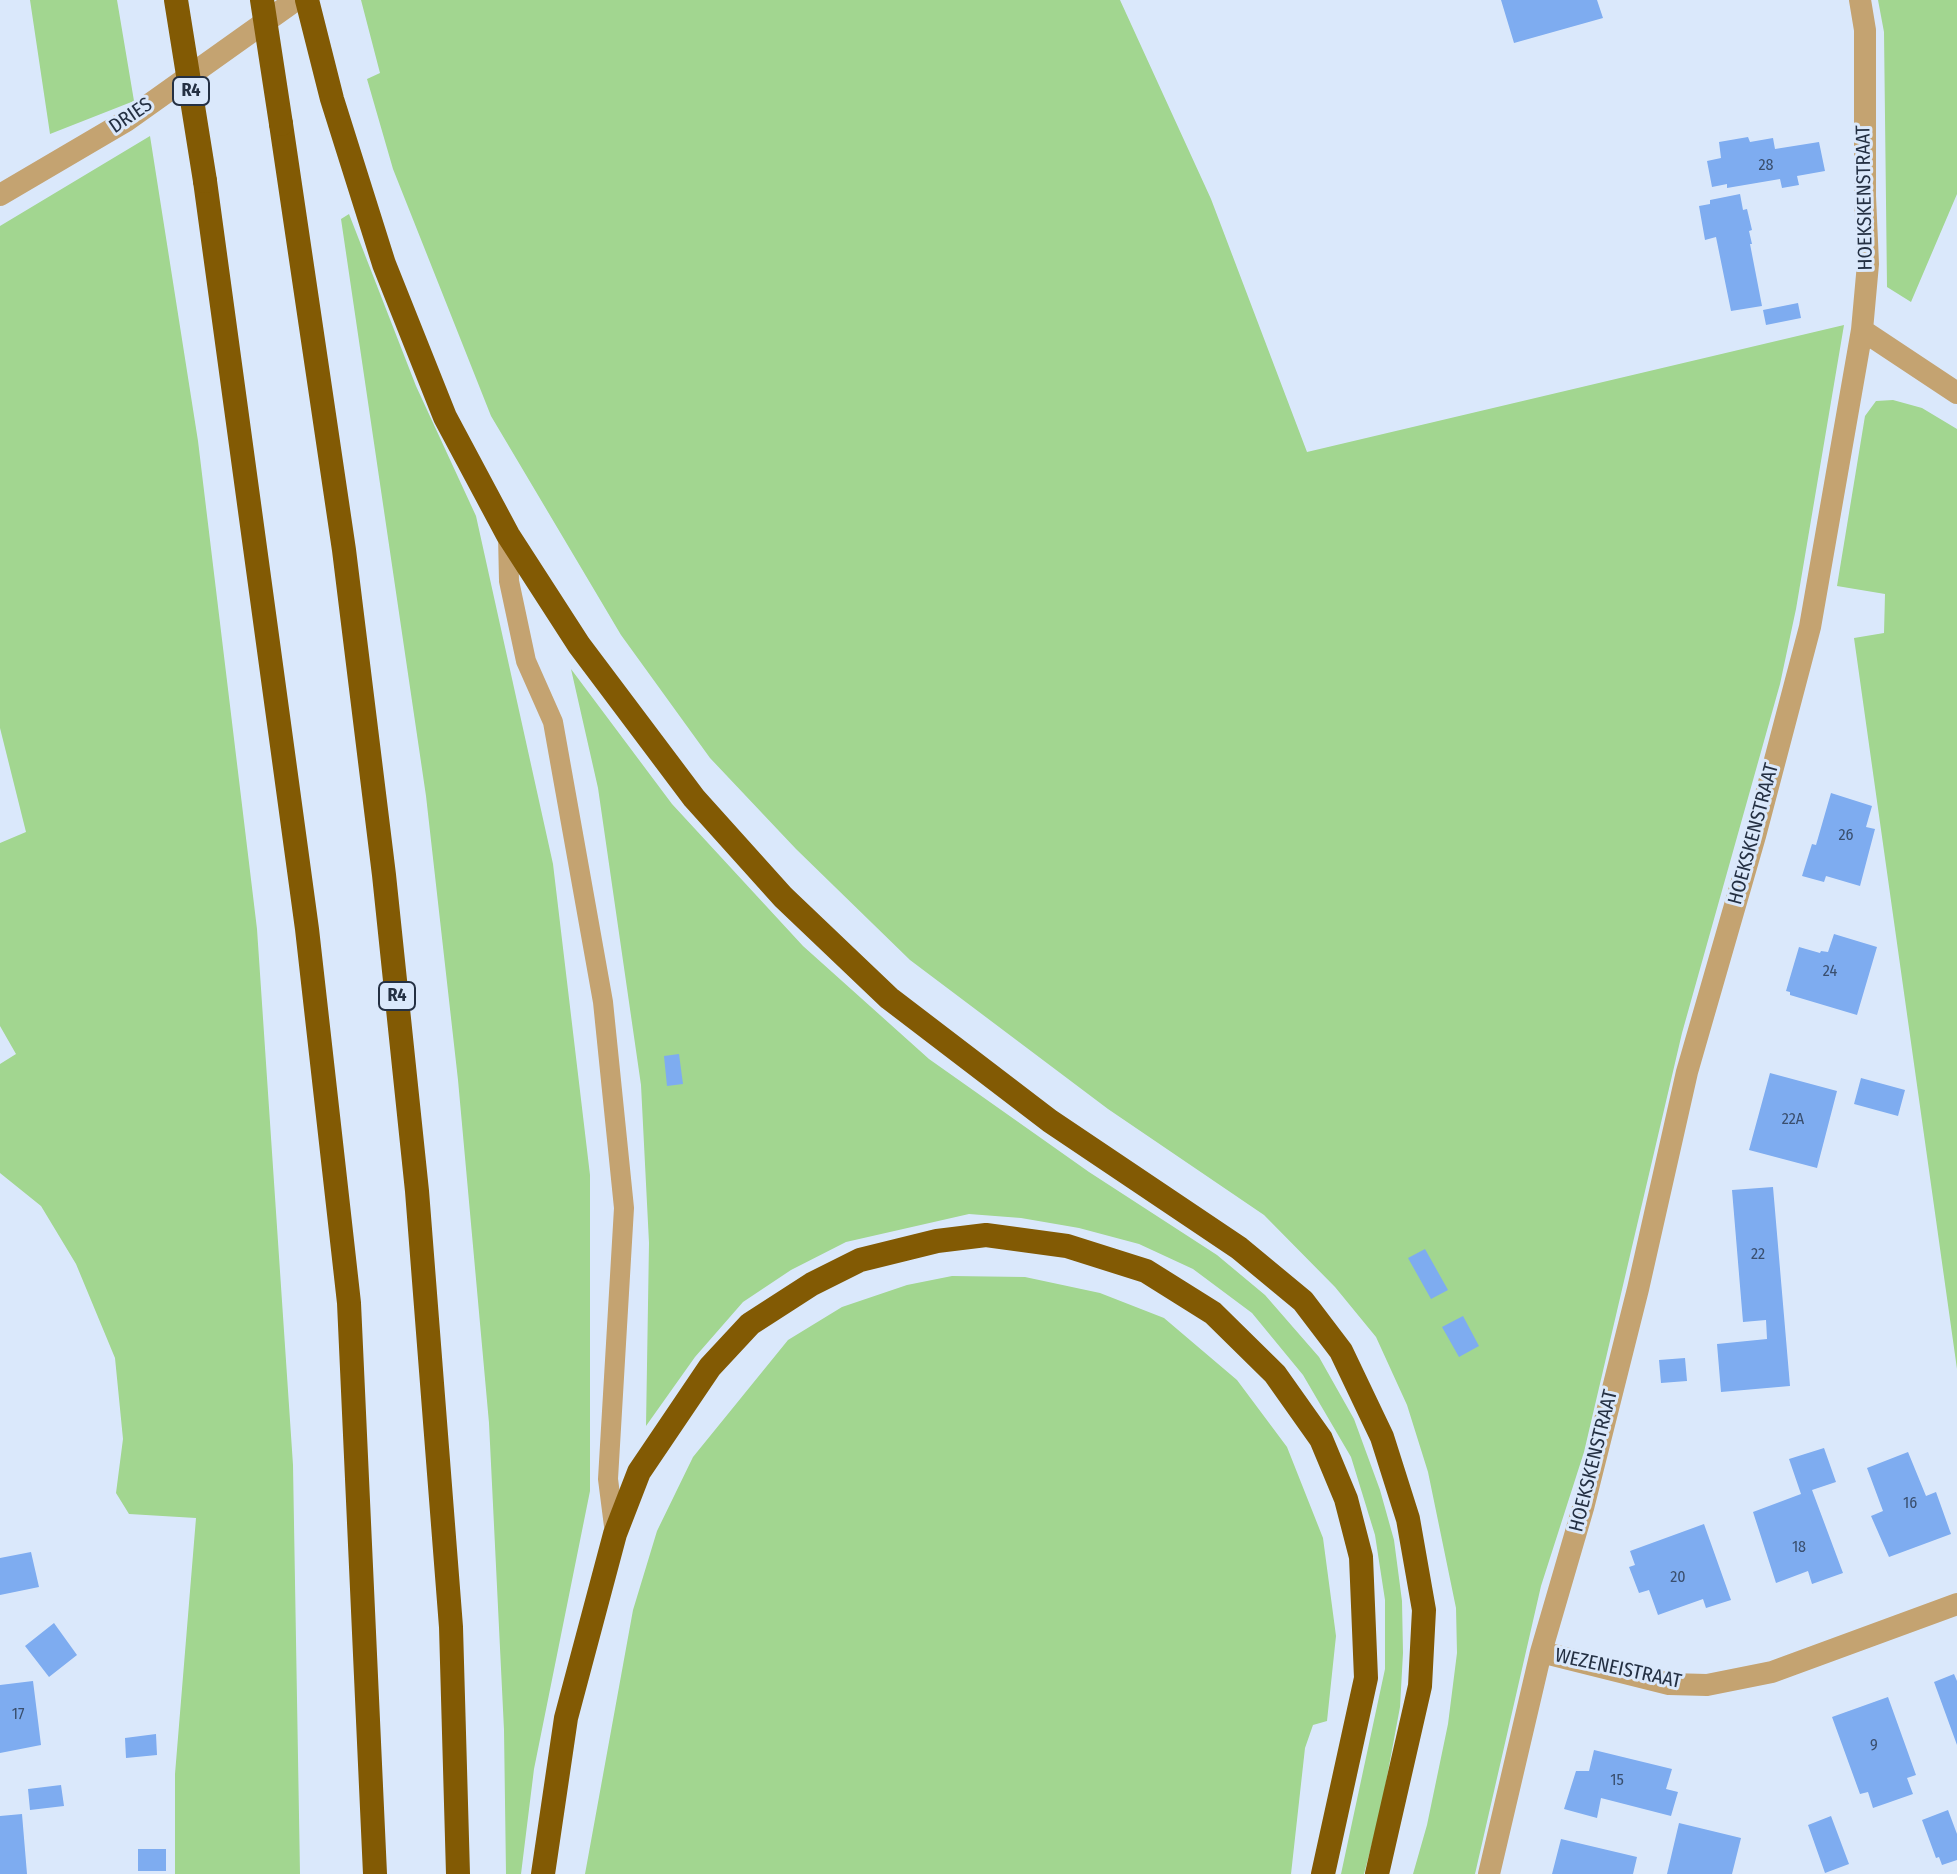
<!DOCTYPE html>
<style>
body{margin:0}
canvas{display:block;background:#dae8fb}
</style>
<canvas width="1957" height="1874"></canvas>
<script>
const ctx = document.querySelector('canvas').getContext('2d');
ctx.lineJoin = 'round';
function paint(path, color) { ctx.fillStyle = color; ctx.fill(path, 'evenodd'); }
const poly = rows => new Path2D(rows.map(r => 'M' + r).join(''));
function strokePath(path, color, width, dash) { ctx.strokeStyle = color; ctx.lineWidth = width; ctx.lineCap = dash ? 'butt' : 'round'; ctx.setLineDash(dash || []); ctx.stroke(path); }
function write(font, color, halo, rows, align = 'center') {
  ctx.font = font + ' "Fira Sans Condensed",sans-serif'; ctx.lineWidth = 6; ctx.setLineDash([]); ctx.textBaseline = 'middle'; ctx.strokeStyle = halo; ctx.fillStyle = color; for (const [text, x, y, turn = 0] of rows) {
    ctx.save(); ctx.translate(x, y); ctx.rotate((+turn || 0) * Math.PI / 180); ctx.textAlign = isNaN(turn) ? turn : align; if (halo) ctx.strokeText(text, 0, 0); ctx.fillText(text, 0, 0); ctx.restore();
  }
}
const green = poly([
 [30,0,117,0,134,101,50,134],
 [361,0,1120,0,1211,199,1307,452,1844,325,1796,609,1780,684,1682,1033,1584,1452,1541,1586,1475,1874,1413,1874,1427,1825,1448,1724,1457,1653,1456,1608,1428,1472,1407,1405,1376,1337,1335,1287,1264,1215,1108,1109,910,960,796,849,710,758,621,635,491,416,393,169,367,79,380,73],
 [1878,0,1957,0,1957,194,1911,302,1887,287,1884,32],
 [150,136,198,441,257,929,293,1465,300,1874,175,1874,175,1774,196,1518,129,1514,116,1493,123,1439,115,1358,76,1264,41,1206,0,1173,0,1064,16,1054,0,1026,0,843,26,832,0,728,0,226],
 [349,214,416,386,476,516,553,864,590,1175,590,1491,534,1769,521,1874,506,1874,504,1730,489,1423,458,1080,426,796,341,219],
 [1893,400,1922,408,1957,429,1957,1369,1854,638,1884,633,1885,594,1837,586,1865,416,1876,401],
 [571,669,672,804,803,946,929,1059,1089,1172,1217,1255,1265,1295,1319,1357,1354,1419,1380,1490,1394,1540,1402,1601,1403,1653,1400,1707,1381,1809,1364,1874,1341,1874,1385,1669,1385,1600,1375,1535,1351,1457,1303,1375,1252,1313,1193,1269,1139,1244,1079,1228,1021,1218,969,1214,846,1242,791,1270,743,1302,695,1357,646,1426,649,1243,641,1085,598,788],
 [952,1276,1025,1277,1100,1293,1164,1318,1237,1380,1287,1447,1323,1538,1336,1636,1327,1721,1313,1725,1305,1748,1291,1874,585,1874,633,1610,657,1531,693,1457,788,1340,842,1307,907,1285]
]);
const building = poly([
 [1501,0,1597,0,1603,18,1514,43],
 [1748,137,1750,142,1773,138,1775,149,1819,142,1825,171,1797,176,1799,185,1782,188,1780,179,1727,188,1727,184,1712,187,1707,161,1721,158,1719,142],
 [1740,194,1743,210,1747,209,1752,230,1749,231,1752,244,1750,244,1762,306,1731,311,1716,237,1705,240,1699,206,1710,204,1710,200],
 [1798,303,1801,318,1766,325,1763,310],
 [1831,793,1872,806,1866,827,1875,829,1860,886,1826,876,1824,882,1802,876,1812,844,1816,845],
 [1834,934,1877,947,1857,1015,1790,995,1790,992,1786,991,1799,947,1820,953,1821,951,1828,952],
 [679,1054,683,1084,667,1086,664,1056],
 [1770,1073,1837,1091,1817,1168,1749,1150],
 [1861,1078,1905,1090,1898,1116,1854,1104],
 [1773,1187,1790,1386,1721,1392,1717,1344,1767,1339,1766,1320,1743,1322,1732,1190],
 [1425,1249,1448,1290,1431,1299,1408,1258],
 [1463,1316,1479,1346,1459,1357,1442,1327],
 [1685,1358,1687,1381,1661,1383,1659,1360],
 [1824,1448,1836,1482,1812,1490,1843,1573,1812,1584,1808,1571,1776,1583,1753,1512,1801,1494,1789,1459],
 [1908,1452,1926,1496,1936,1492,1951,1534,1889,1557,1871,1516,1883,1511,1867,1468],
 [1704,1524,1731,1600,1706,1608,1703,1599,1658,1615,1649,1590,1639,1593,1629,1567,1635,1565,1630,1551],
 [31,1552,39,1587,0,1595,0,1558],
 [54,1623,77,1655,49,1677,25,1646],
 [1954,1674,1957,1681,1957,1745,1934,1682],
 [33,1681,41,1745,0,1753,0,1685],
 [1888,1697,1916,1775,1907,1778,1913,1794,1873,1808,1868,1792,1860,1794,1832,1717],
 [156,1734,157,1755,126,1758,125,1738],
 [1594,1750,1672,1769,1666,1789,1678,1792,1671,1816,1601,1798,1597,1818,1564,1809,1576,1771,1589,1771],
 [61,1785,64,1806,30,1810,28,1789],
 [1948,1810,1957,1834,1957,1860,1942,1865,1939,1857,1936,1858,1922,1820],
 [22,1814,27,1874,0,1874,0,1816],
 [1831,1816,1849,1864,1825,1873,1808,1825],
 [1679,1823,1741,1838,1732,1874,1667,1874],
 [1561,1839,1637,1857,1633,1874,1552,1874],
 [138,1849,166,1849,166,1871,138,1871]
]);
const service = poly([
 [508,535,509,581,526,661,553,722,603,1002,624,1208,608,1479,615,1534]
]);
const minor = poly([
 [0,195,126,121,296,0],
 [1862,330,1957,393],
 [1541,1652,1583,1508,1638,1289,1687,1072,1755,836,1810,627,1862,330,1868,264,1865,196,1865,30,1860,0],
 [1489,1874,1541,1652,1669,1684,1707,1685,1772,1672,1957,1604]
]);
const motorway = poly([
 [307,0,332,99,384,264,445,417,508,535,579,645,694,798,783,897,889,998,1050,1121,1239,1248,1303,1301,1341,1351,1382,1437,1408,1519,1424,1610,1420,1686,1377,1874],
 [281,124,344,550,384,875,417,1191,451,1627,458,1874],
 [205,181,307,929,349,1303,375,1874],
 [543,1874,566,1718,615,1534,639,1472,710,1367,750,1324,812,1284,860,1260,937,1241,986,1235,1067,1246,1146,1271,1213,1313,1275,1374,1321,1439,1346,1499,1361,1557,1366,1678,1323,1874]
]);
const motorwayBridge = poly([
 [176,0,205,181],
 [262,0,281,124]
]);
const numberNames = [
 ["28",1766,166],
 ["26",1846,836],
 ["24",1830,972],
 ["22A",1793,1120],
 ["22",1758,1255],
 ["16",1910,1504],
 ["18",1799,1548],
 ["20",1678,1578],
 ["17",18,1715],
 ["9",1874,1746],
 ["15",1617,1781]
];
const shields = [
 [191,91,36],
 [397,996,36]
];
const shieldNames = [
 ["R4",191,91],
 ["R4",397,996]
];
const streetNames = [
 ["DRIES",131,116,-34],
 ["HOEKSKENSTRAAT",1865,198,-91],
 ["HOEKSKENSTRAAT",1754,834,-75],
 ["HOEKSKENSTRAAT",1594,1461,-76],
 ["WEZENEISTRAAT",1618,1669,12]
];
paint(green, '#a2d690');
paint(building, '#7eacf0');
strokePath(service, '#c4a371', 20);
strokePath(minor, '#c4a371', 22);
strokePath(motorway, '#825a04', 24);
strokePath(motorwayBridge, '#825a04', 24);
write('16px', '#3a4f6e', null, numberNames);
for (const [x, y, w] of shields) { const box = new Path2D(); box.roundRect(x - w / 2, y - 14, w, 28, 6); ctx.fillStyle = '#dae8fb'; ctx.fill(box); strokePath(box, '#243043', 2); }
write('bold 18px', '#243043', null, shieldNames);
write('20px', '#243043', '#dae8fb', streetNames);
</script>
